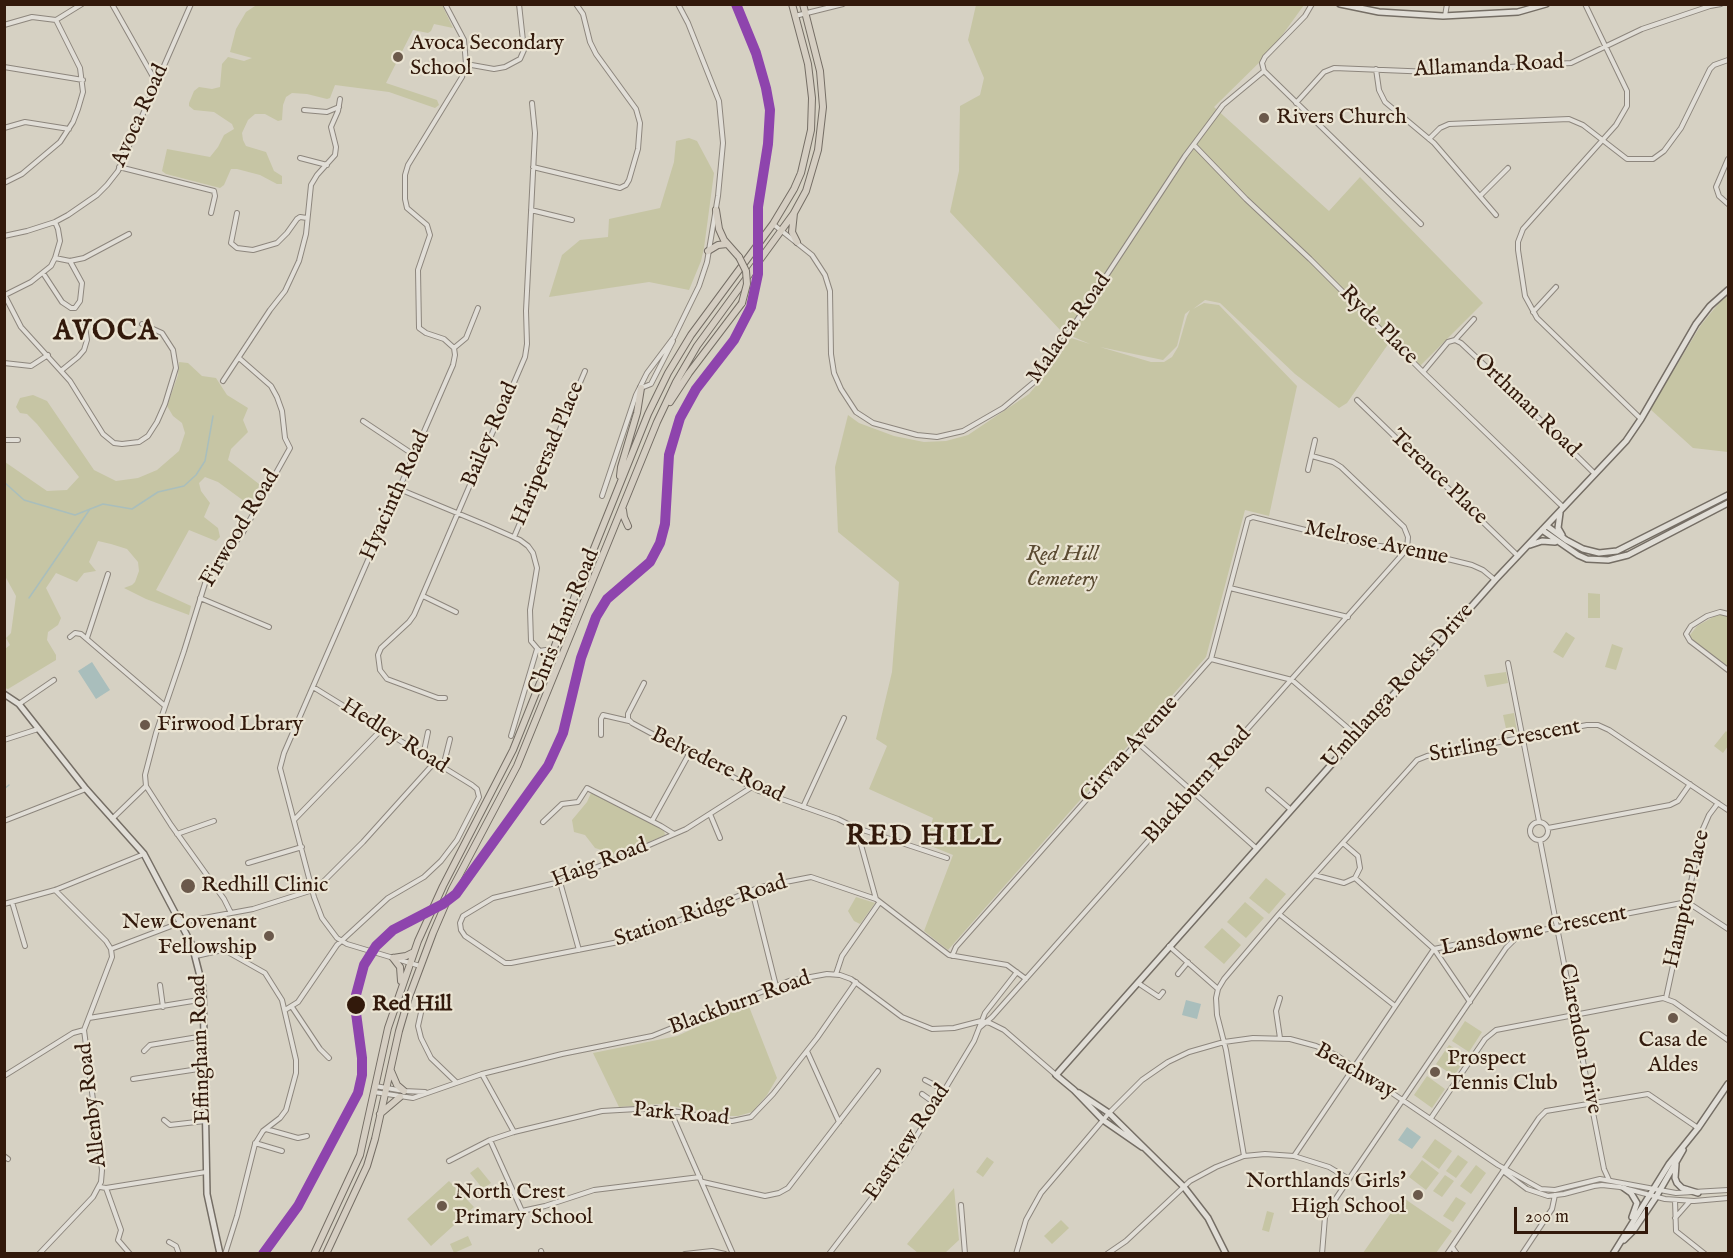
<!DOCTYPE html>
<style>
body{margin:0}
#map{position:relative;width:1733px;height:1258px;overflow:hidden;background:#d6d1c3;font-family:"IM FELL English",serif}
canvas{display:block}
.frame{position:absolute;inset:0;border:6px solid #32190b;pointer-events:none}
.scale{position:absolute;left:1514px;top:1207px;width:134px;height:27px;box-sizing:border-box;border:3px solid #32190b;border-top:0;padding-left:8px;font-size:18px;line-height:21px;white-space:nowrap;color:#32190b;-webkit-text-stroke:4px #eae4d3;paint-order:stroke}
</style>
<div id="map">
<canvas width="1733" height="1258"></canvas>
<div class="frame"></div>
<div class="scale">200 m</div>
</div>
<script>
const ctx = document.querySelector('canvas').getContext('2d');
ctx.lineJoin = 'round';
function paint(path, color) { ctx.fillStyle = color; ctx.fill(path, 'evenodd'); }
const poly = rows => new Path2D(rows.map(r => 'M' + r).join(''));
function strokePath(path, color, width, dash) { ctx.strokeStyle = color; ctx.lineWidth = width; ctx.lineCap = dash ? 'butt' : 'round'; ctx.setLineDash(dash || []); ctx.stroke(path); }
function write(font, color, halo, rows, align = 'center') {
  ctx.font = font + ' "IM FELL English",serif'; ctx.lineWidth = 4.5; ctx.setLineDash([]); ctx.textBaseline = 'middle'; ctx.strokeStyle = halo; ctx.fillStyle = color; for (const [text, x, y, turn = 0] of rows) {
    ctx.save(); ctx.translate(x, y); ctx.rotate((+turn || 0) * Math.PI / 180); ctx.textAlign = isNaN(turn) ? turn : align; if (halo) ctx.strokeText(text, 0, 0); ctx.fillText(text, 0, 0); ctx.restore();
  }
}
const green = poly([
 [258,4,442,5,453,28,434,24,431,31,428,33,413,30,386,83,437,100,439,105,435,108,389,92,335,85,330,98,327,99,307,94,292,93,286,97,283,105,282,120,278,121,265,114,255,114,248,120,242,133,243,140,246,146,266,152,274,171,282,176,282,184,277,184,260,175,237,169,231,169,224,185,220,188,166,174,162,171,167,149,210,157,218,147,224,135,234,129,232,124,214,112,194,110,189,106,189,103,194,91,199,87,212,89,220,87,222,64,228,57,244,61,252,58,230,52,236,29,246,12],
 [976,5,1304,5,1270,52,1214,107,1329,211,1360,177,1483,303,1419,367,1391,340,1347,403,1339,408,1295,374,1220,303,1205,300,1193,309,1204,303,1219,305,1297,386,1269,516,1245,510,1206,657,948,950,924,931,953,855,926,844,933,818,869,789,887,746,876,739,892,672,899,582,838,532,835,467,848,415,859,423,894,436,924,442,946,441,968,435,1029,394,1050,369,1071,338,1090,344,1062,332,950,212,959,171,960,106,980,95,984,78,968,40],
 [1190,310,1187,316,1178,347,1172,357,1164,362,1151,362,1100,347,1163,360,1177,346,1185,314],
 [689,138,697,141,714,173,704,248,701,261,689,290,649,282,549,297,562,255,580,240,608,237,609,219,660,208,674,162,676,141],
 [1728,296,1728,452,1693,448,1650,409,1701,325,1719,303],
 [179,362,188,363,202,376,216,378,227,395,248,408,243,420,248,432,231,449,228,460,259,484,258,490,251,503,248,504,218,482,205,477,199,483,201,491,210,503,204,517,218,528,220,537,216,541,189,530,156,590,191,606,189,615,146,599,124,588,132,585,135,582,139,571,138,562,127,549,111,544,98,541,89,562,96,571,84,573,77,582,56,573,46,588,61,618,58,625,48,632,47,640,56,655,56,660,8,689,5,688,5,649,10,645,6,638,11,633,16,596,5,576,5,462,47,491,67,490,79,477,37,424,27,414,20,413,16,407,20,398,33,395,47,401,94,470,116,481,138,478,157,470,179,451,185,433,182,423,173,416,167,406,178,375],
 [1588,593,1600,594,1600,618,1588,618],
 [1725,614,1728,616,1728,668,1690,639,1690,635,1697,626,1715,616],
 [1566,632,1575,638,1563,658,1553,652],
 [1612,644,1623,648,1616,670,1605,667],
 [1506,672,1508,683,1487,687,1484,675],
 [1514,713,1517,732,1507,733,1503,715],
 [1726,731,1728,733,1728,746,1723,753,1714,746],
 [591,793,664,830,665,835,618,855,595,848,585,835,574,832,572,820,587,802],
 [1266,878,1286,894,1269,914,1249,898],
 [856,897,875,903,860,924,854,921,848,911],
 [1245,902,1264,918,1246,938,1227,922],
 [1222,928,1241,945,1224,964,1204,947],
 [748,1004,777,1078,767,1095,752,1112,738,1116,726,1116,660,1104,619,1107,593,1053,677,1036],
 [1465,1021,1482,1032,1469,1052,1452,1041],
 [1449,1045,1467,1056,1454,1076,1436,1064],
 [1427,1076,1445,1089,1432,1108,1414,1095],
 [1435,1139,1452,1151,1439,1169,1422,1157],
 [1458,1155,1468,1162,1456,1178,1446,1171],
 [987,1157,994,1162,983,1177,976,1172],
 [1422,1160,1439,1173,1426,1190,1409,1177],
 [1476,1165,1486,1173,1471,1194,1460,1186],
 [478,1167,491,1183,483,1189,470,1173],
 [1445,1175,1454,1181,1442,1197,1433,1191],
 [449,1181,474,1207,431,1246,407,1219],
 [954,1188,959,1240,945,1253,918,1253,907,1244],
 [1402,1197,1452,1231,1436,1253,1363,1253],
 [1456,1197,1466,1203,1453,1222,1443,1216],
 [1267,1211,1274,1213,1269,1232,1262,1230],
 [1061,1220,1069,1228,1052,1244,1044,1236],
 [468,1236,472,1245,454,1253,450,1244]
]);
const water = poly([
 [92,662,110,690,96,699,78,671],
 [1186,1000,1201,1004,1197,1019,1182,1015],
 [1407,1127,1421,1137,1412,1149,1398,1140]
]);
const stream = poly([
 [4,482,24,500,75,515,103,504,132,509,158,492,184,486,196,475,205,461,213,416],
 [29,598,90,509],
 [4,789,9,785]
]);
const street = poly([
 [112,4,156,82],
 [445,4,464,40,466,64,462,77,408,165,405,175,405,199,407,208,427,225,430,235,418,270,419,328,426,333,444,339,454,348],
 [1585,4,1627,91,1627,106,1616,125,1523,229,1518,242,1518,250,1525,296,1537,318,1641,419],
 [795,16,843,4],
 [1445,16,1447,4],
 [4,25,32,17,56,20,82,4],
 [466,64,494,69,505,67,520,59,524,50,519,4],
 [4,67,83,80],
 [1376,69,1379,90,1385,102,1434,143,1496,215],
 [1264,71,1421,224],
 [1296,103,1324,72,1334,68,1432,72,1571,63,1642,29,1710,6,1721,4],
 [304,110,327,112,339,107],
 [4,128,25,122,69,129],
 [1429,139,1440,128,1449,124,1569,119,1583,125,1627,159,1653,159,1664,151,1681,128,1710,69,1714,65,1728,60],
 [1194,145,1246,199,1310,259,1423,372,1563,507],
 [300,158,327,165],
 [1728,159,1716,187,1719,196,1728,204],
 [119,167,214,191,215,196,211,213],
 [533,167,620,188,626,185,629,180,638,149,640,123,636,109,596,54,590,42,583,14,576,4],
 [4,183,22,174,60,142,73,122,78,109,83,92,80,68,56,20],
 [1480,196,1508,168],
 [531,210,572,220],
 [237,213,231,243,237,248,253,250,277,243,287,233,297,219,300,217,307,218],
 [773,224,812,255,825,275,830,291,831,354,834,373,841,389,856,412,873,423,917,435,937,437,963,431,1003,408,1039,378,1185,156,1223,105,1264,71,1262,63,1265,57,1305,16,1312,4],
 [4,236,27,231,55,222,68,215,97,195,107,185,118,171,191,4],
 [55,258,70,261,84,258,129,234],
 [43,273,62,302,71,308,75,308,80,301,82,283,70,261],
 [5,295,31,282,51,266,55,258,60,241,58,229,55,222],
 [5,296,21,327,70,381,103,434,114,443,122,444,139,442,148,436,157,422,165,404,176,368,173,350,162,333,142,324],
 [1533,312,1556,287],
 [1455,340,1461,343,1495,375,1595,474],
 [454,348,466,338,478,308],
 [4,363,31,366,48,355],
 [62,370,78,357,84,350,87,340,85,326],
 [1423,372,1448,342,1455,340,1474,319],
 [223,381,270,310,285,291,299,261,306,234,311,185,317,175,335,155,336,147,331,127,338,111,340,99],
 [641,388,651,384,673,341],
 [1357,400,1518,556],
 [363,421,414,455],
 [4,440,18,440],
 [1308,470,1315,440],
 [399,489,486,525,520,540,528,546,533,553,537,568,530,610,531,641,542,654,559,661],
 [602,496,636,395,647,373,674,337,699,286,707,262,718,196,723,143,719,101,688,23,678,4],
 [514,537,585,371],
 [1230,588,1348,617],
 [423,596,456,612],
 [200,598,269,627],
 [1728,614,1720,612,1707,616,1691,626,1686,634,1690,641,1728,670],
 [70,637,75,633,81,634,165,706],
 [87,638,108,574],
 [539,651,546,650,562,656],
 [1211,659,1292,680,1356,735],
 [1508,663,1539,821],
 [644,683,628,714,628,719,632,723,759,791,838,819,854,827,947,858],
 [445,698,438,698,387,679,380,670,378,655,381,648,409,622,414,615,525,357,527,344,526,311,535,133,532,103],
 [19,704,54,680],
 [601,735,601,719,603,715,629,721],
 [511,736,537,649],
 [4,740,38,729],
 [1137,742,1256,848],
 [423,756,428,732],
 [443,767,450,739],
 [752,787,686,829,617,859,560,882,493,898,463,916,460,923,461,930,465,936,505,963,511,963,634,939,760,887,811,877,876,899,949,955,1007,965,1026,979],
 [1268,790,1290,809],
 [803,807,844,718],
 [710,814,720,838],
 [112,819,146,786],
 [294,820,382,729],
 [4,821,86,789],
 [652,821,689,754],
 '1530 831a9 9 0 1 1 18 0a9 9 0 1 1-18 0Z',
 [543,822,562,804,578,802,587,788,661,826,674,834],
 [854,827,858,834,876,899],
 [1548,828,1670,805,1678,801,1690,784],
 [177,834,214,821],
 [1540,840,1604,1169,1609,1180],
 [248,863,302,847],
 [1314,875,1344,883,1355,878,1360,868,1358,856,1343,843],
 [1355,878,1434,949,1470,1002],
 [560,882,579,950],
 [752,890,776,986],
 [12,902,25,946],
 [4,904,55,890,144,854],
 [231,913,224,899,171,825,146,786,145,775,156,733,184,651,207,577,242,534,290,448,285,438,282,411,277,397,271,386,239,358],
 [1279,914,1395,1006],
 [1169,946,1218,989],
 [111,949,182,922,253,909,316,889,363,842,435,762],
 [196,956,218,951,226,951,265,973,282,1000,296,1060,296,1073,286,1110,280,1118,263,1131,255,1144,237,1216,225,1254],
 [952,956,956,947,1211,659,1248,519,1253,517,1362,544,1407,549,1472,565,1483,570,1495,580],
 [420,966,347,944,337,938,322,918,314,897,280,768,284,753,453,365,455,355,454,348],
 [836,974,842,956,879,903],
 [1178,974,1188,962],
 [1138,983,1159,997,1163,992],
 [160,985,163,1007],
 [1280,998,1276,1011,1280,1038],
 [1666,998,1702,831,1709,815,1718,803],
 [446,1003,422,1008,418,1026,421,1038,431,1058,456,1082],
 [292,1007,320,1049,329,1058],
 [285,1010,298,1002,337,945,388,898,424,877,441,861,457,840,479,797,477,789,472,785,313,687],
 [89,1018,199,1000],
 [979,1028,992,1017,1039,964,1407,549,1408,537,1404,527,1341,467,1333,462,1312,456],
 [144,1051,150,1045,204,1036],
 [807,1051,839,1122],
 [482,1074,514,1132],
 [4,1076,73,1033,84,1030],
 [133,1079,205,1068],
 [925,1080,944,1090],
 [375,1086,404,1091,425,1092],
 [374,1092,413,1098,482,1074,562,1054,652,1036,789,981,827,974,840,975,851,979,902,1017,932,1029,954,1028,981,1021,990,1023,1004,1030,1056,1075],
 [922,1094,936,1104],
 [670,1110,733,1254],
 [1431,1118,1485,1039,1496,1030,1663,998,1674,1002,1728,1040],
 [164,1120,170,1125,205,1121],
 [266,1129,298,1138,307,1136],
 [490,1140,522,1211,545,1206,594,1190,700,1177],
 [255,1143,282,1151],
 [4,1156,8,1159],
 [1244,1156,1226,1050,1217,1015,1216,998,1218,989,1224,979,1279,914,1417,760,1427,756,1587,725,1598,725,1609,730,1728,810],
 [1294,1156,1434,949,1501,935,1516,938,1527,933,1687,902,1728,929],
 [449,1161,490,1140,514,1132,602,1111,655,1108,732,1121,751,1117,773,1094,817,1038,856,982],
 [1503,1171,1527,1189,1548,1196,1564,1194,1594,1186,1602,1185,1620,1187,1665,1199,1694,1201,1728,1198],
 [703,1182,765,1196,779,1193,788,1188,878,1071],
 [100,1187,106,1188,206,1172],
 [106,1188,121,1230,118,1240,130,1254],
 [1675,1200,1676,1231,1705,1254],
 [961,1205,965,1254],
 [1675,1218,1690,1201],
 [169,1242,176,1246,179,1254],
 [1452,1247,1457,1254],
 [541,1251,542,1254],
 [39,1254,93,1197,101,1182,102,1170,84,1030,112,957,111,949,106,941,55,890],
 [685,1254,712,1251,725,1254],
 [829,1254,907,1152,974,1041,985,1013,1017,972],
 [1016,1254,1026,1220,1041,1193,1109,1113,1142,1080,1168,1062,1189,1052,1224,1042,1253,1038,1290,1039,1316,1046,1336,1055,1498,1165,1541,1189,1555,1190,1600,1179,1676,1193,1728,1190],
 [1107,1254,1126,1241,1190,1181,1216,1167,1244,1156,1265,1154,1294,1156,1329,1167,1349,1179],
 [1322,1254,1325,1217,1330,1207,1506,948,1516,938],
 [1447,1254,1539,1118,1546,1111,1648,1094,1698,1128],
 [1522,1254,1552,1209,1555,1195]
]);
const secondary = poly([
 [1340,4,1379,12,1443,16,1518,12,1546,4],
 [1560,513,1558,528,1562,535],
 [1547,526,1566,540,1583,549,1599,553,1617,551,1728,495],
 [1542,530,1578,555,1587,559,1608,560,1628,555,1728,503],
 [1530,545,1542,541,1555,542],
 [4,694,19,704,86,789,144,854,192,945,203,988,207,1194,220,1254],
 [1079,1093,1109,1113,1184,1187,1208,1218,1226,1254],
 [1142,1147,1103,1120,1074,1090,1056,1075,1495,580,1626,441,1641,419,1696,324,1710,306,1728,290],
 [1676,1164,1675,1178,1677,1183,1682,1188,1698,1193],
 [1624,1188,1631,1193,1637,1203,1632,1217],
 [1624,1240,1633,1231,1656,1197,1683,1150],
 [1613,1254,1669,1164,1698,1128,1728,1084]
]);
const primary = poly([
 [716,210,719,229,724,240,739,257],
 [794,213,792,232,797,242],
 [708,251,718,245,727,244],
 [670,402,689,373,742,303],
 [620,476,621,467,637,413,641,388],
 [623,510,624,517,628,526],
 [393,958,400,967,401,981],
 [393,958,406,956,414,952],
 [391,1071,397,1085,404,1091],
 [380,1114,400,1097],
 [314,1254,360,1155,388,1028,418,941,443,886,513,750,648,414,668,373,691,335,773,224,794,189,801,173,811,130,812,98,808,64,792,4],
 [326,1254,367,1166,375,1139,399,1031,409,997,433,933,452,889,517,766,657,422,676,382,697,346,794,213,806,191,818,150,823,107,820,71,803,4]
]);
const primaryBridge = poly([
 [739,257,746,271,747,284,742,303]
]);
const rail1 = poly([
 [263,1254,298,1206,358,1093,362,1075,362,1058,356,1013,356,995,364,965,376,946,393,930,443,904,456,894,548,766,563,733,581,658,596,617,607,599,650,562,660,543,665,524,669,455,680,418,696,389,734,340,751,307,758,274,758,207,768,144,770,110,766,88,756,53,736,4]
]);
const markers = [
 [398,57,6,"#6b594b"],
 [1264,118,6,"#6b594b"],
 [145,725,6,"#6b594b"],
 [188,886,8,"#6b594b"],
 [269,936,6,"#6b594b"],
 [356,1005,10,"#32190b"],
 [1673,1018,6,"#6b594b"],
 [1435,1072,6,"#6b594b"],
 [1418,1195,6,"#6b594b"],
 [442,1206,6,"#6b594b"]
];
const poiNames = [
 ["Avoca Secondary",410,44],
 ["School",410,69],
 ["Rivers Church",1276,118],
 ["Firwood Lbrary",157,725],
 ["Redhill Clinic",201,886],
 ["New Covenant",257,923,"right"],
 ["Fellowship",257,948,"right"],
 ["Casa de",1673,1041,"center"],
 ["Aldes",1673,1066,"center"],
 ["Prospect",1447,1059],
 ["Tennis Club",1447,1084],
 ["Northlands Girls'",1406,1182,"right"],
 ["High School",1406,1207,"right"],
 ["North Crest",454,1193],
 ["Primary School",454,1218]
];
const streetNames = [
 ["Allamanda Road",1489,67,-3],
 ["Avoca Road",141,116,-66],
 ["Ryde Place",1378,326,45],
 ["Malacca Road",1070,329,-55],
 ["Orthman Road",1526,406,44],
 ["Bailey Road",491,435,-67],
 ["Haripersad Place",549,454,-67],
 ["Terence Place",1438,478,44],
 ["Hyacinth Road",396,496,-66],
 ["Firwood Road",241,529,-59],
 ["Melrose Avenue",1376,544,12],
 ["Chris Hani Road",565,622,-68],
 ["Umhlanga Rocks Drive",1399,687,-48],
 ["Hedley Road",394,737,32],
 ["Stirling Crescent",1505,742,-11],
 ["Girvan Avenue",1130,750,-48],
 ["Belvedere Road",717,766,26],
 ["Blackburn Road",1198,786,-48],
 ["Haig Road",600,864,-21],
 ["Hampton Place",1688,899,-77],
 ["Station Ridge Road",701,912,-19],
 ["Lansdowne Crescent",1534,932,-11],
 ["Blackburn Road",740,1004,-20],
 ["Clarendon Drive",1579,1039,79],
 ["Effingham Road",202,1049,-92],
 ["Beachway",1355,1072,30],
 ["Allenby Road",93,1105,-97],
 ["Park Road",681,1115,5],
 ["Eastview Road",908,1143,-56]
];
const parkNames = [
 ["Red Hill",1062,555],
 ["Cemetery",1062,580]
];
const stopNames = [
 ["Red Hill",372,1005]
];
const districtNames = [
 ["AVOCA",106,333],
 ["RED HILL",924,838]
];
paint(green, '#c6c5a4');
paint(water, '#a9bebc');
strokePath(stream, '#a9bebc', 1.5);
strokePath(street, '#8d867d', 6);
strokePath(secondary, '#756e65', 8);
strokePath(primary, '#756e65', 8);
strokePath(street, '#e1ded7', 4);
strokePath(secondary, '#e1ded7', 5);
strokePath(primary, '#d5cec2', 6);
strokePath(primaryBridge, '#756e65', 8, []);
strokePath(primaryBridge, '#d5cec2', 6);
strokePath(rail1, '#8e44ad', 10);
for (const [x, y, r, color] of markers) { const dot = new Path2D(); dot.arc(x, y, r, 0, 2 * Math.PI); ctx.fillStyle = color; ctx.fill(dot); strokePath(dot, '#eae4d3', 2); }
write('22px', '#32190b', '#eae4d3', poiNames, 'left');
write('22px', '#32190b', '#eae4d3', streetNames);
write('italic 22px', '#5a4a31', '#eae4d3', parkNames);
write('bold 22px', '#32190b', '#eae4d3', stopNames, 'left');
ctx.letterSpacing = '1.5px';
write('bold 28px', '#32190b', '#eae4d3', districtNames);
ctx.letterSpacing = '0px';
</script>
